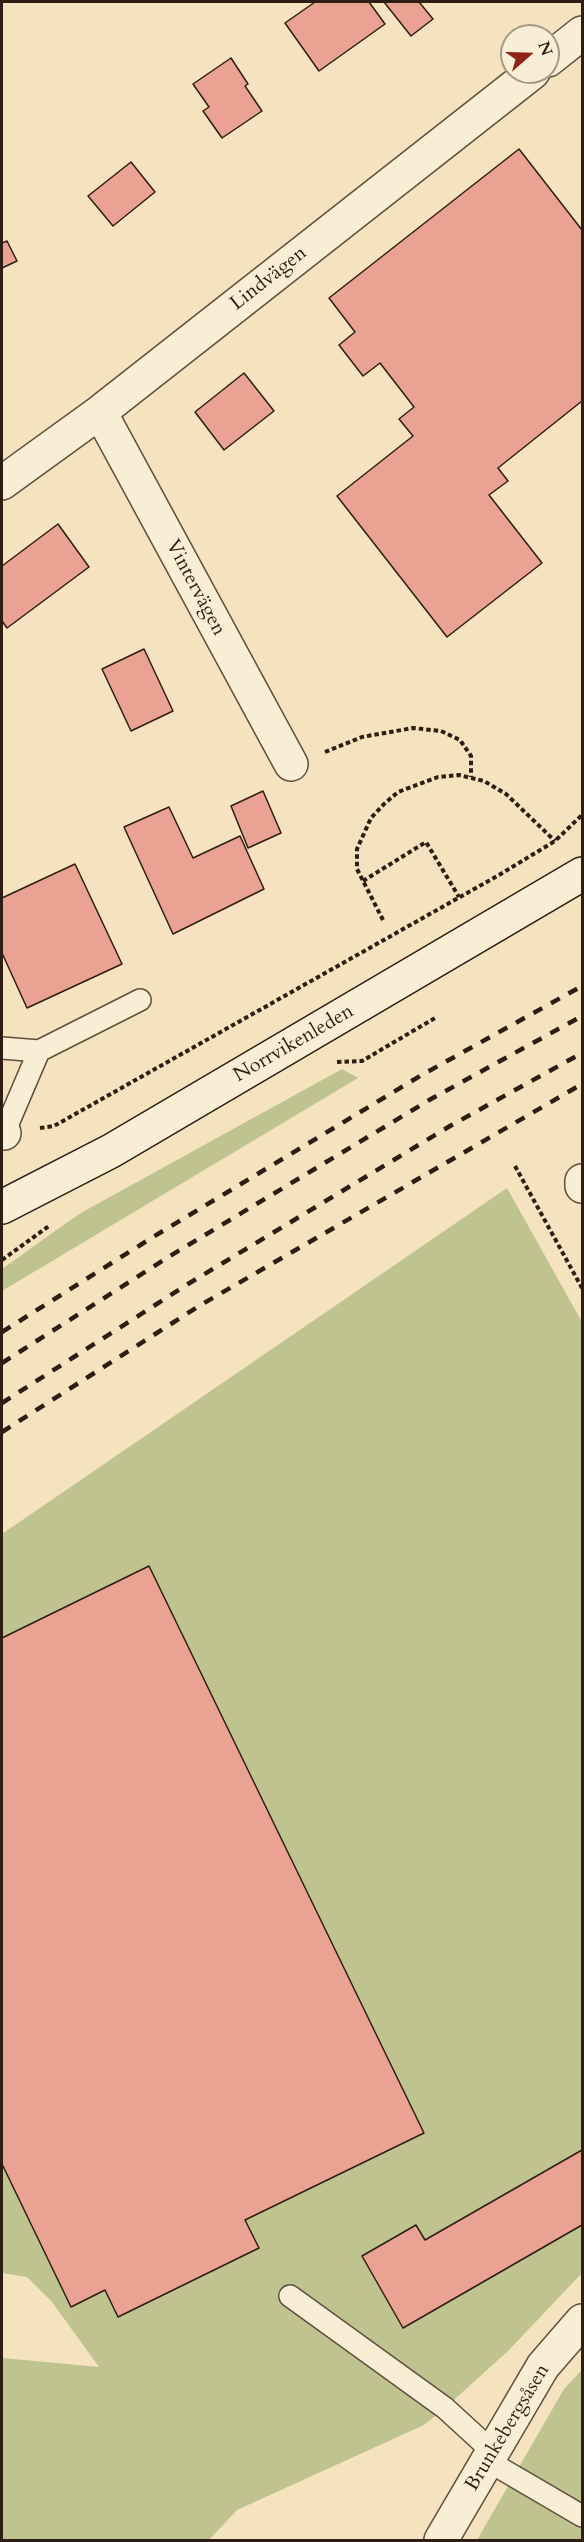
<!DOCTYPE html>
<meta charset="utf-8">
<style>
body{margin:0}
#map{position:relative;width:584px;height:2542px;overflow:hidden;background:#f4e3be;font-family:Cardo,serif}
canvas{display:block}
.frame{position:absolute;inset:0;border:3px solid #2e1d13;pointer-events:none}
.north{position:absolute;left:500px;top:24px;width:60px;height:60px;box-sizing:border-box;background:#f8edd5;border:2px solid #a79a87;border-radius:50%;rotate:70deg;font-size:16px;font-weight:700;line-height:24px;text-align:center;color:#2e1d13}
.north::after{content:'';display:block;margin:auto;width:21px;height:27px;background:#8f2418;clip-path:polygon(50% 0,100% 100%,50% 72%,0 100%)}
</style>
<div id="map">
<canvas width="584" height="2542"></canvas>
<div class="frame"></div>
<div class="north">N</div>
</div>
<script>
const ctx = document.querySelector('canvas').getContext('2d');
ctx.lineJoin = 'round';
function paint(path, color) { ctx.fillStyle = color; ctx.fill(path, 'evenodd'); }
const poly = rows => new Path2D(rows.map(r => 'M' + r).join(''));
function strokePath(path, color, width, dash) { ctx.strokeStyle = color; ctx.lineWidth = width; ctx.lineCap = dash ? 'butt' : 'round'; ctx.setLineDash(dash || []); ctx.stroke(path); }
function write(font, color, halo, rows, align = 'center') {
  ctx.font = font + ' Cardo,serif'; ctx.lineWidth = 5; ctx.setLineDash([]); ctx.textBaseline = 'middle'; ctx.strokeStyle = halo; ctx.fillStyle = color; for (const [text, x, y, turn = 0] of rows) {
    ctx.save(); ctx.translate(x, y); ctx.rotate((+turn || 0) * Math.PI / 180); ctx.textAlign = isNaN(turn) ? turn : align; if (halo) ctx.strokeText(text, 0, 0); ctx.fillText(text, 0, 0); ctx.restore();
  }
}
const green = poly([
 [342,1069,358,1078,2,1291,2,1269,79,1214],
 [507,1188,582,1322,582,2273,509,2350,445,2408,424,2425,237,2510,209,2540,2,2540,2,2358,99,2367,52,2302,27,2277,2,2273,2,1534],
 [582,2370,582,2540,477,2540,564,2389]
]);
const building = poly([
 [315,2,369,2,385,24,319,71,285,23,315,2],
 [384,2,419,2,433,19,411,36,384,2],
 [231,58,248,84,245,86,262,111,222,138,203,111,209,107,193,84,231,58],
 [519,149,582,230,582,401,498,468,508,481,489,495,542,563,447,637,337,496,413,436,399,419,414,407,380,363,363,376,339,345,355,332,329,298,519,149],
 [131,162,155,192,113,226,88,196,131,162],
 [7,241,17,261,2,268,2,243,7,241],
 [244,373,274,411,224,450,195,412,244,373],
 [58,524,89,567,7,628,2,621,2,566,58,524],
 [144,649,173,711,131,731,102,669,144,649],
 [263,791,281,833,248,848,231,806,263,791],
 [169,807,193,858,240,836,264,889,173,934,124,827,169,807],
 [75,864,122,964,27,1008,2,953,2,898,75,864],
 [149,1566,424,2133,245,2220,259,2248,118,2317,105,2290,71,2307,2,2164,2,1638,149,1566],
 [582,2150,582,2225,403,2328,362,2256,416,2225,425,2240,582,2150]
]);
const path = poly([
 [325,752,362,737,413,728,441,731,460,740,471,756,471,777],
 [363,881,426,842,459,897],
 [383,920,357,869,357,849,371,818,383,805,398,792,438,777,459,775,484,781,506,794,555,841],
 [337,1062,362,1061,435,1018],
 [40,1128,54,1126,499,875,555,841,582,815],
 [515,1166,582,1288],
 [2,1260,49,1226]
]);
const service = poly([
 [2,1048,39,1051,140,1000],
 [4,1133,39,1051],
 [290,2296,445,2408,493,2452],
 [488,2461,582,2516]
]);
const minor = poly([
 [548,60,582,33],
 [100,412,291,764],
 [2,483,100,412,533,72],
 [2,1133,4,1133],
 [582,1181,582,1186],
 [441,2540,543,2366,582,2321]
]);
const secondary = poly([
 [2,1207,111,1151,582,874]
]);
const rail = poly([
 [2,1332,153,1237,420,1076,582,986],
 [2,1363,170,1256,431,1099,582,1016],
 [2,1403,188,1284,450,1126,582,1053],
 [2,1432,199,1306,582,1084]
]);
const streetNames = [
 ["Lindvägen",269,279,-38],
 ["Vintervägen",195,588,62],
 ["Norrvikenleden",294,1044,-30],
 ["Brunkebergsåsen",508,2428,-59]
];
paint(green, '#bfc38f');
paint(building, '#eaa393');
strokePath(building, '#2e1d13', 1.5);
strokePath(service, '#604e3e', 24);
strokePath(minor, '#604e3e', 36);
strokePath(secondary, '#2e1d13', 36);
strokePath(path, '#2e1d13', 4, [4.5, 3]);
strokePath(service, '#f8edd5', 21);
strokePath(minor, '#f8edd5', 33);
strokePath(secondary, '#f8edd5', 33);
strokePath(rail, '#2e1d13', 4.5, [10, 10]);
write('20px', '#2e1d13', '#f8edd5', streetNames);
</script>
